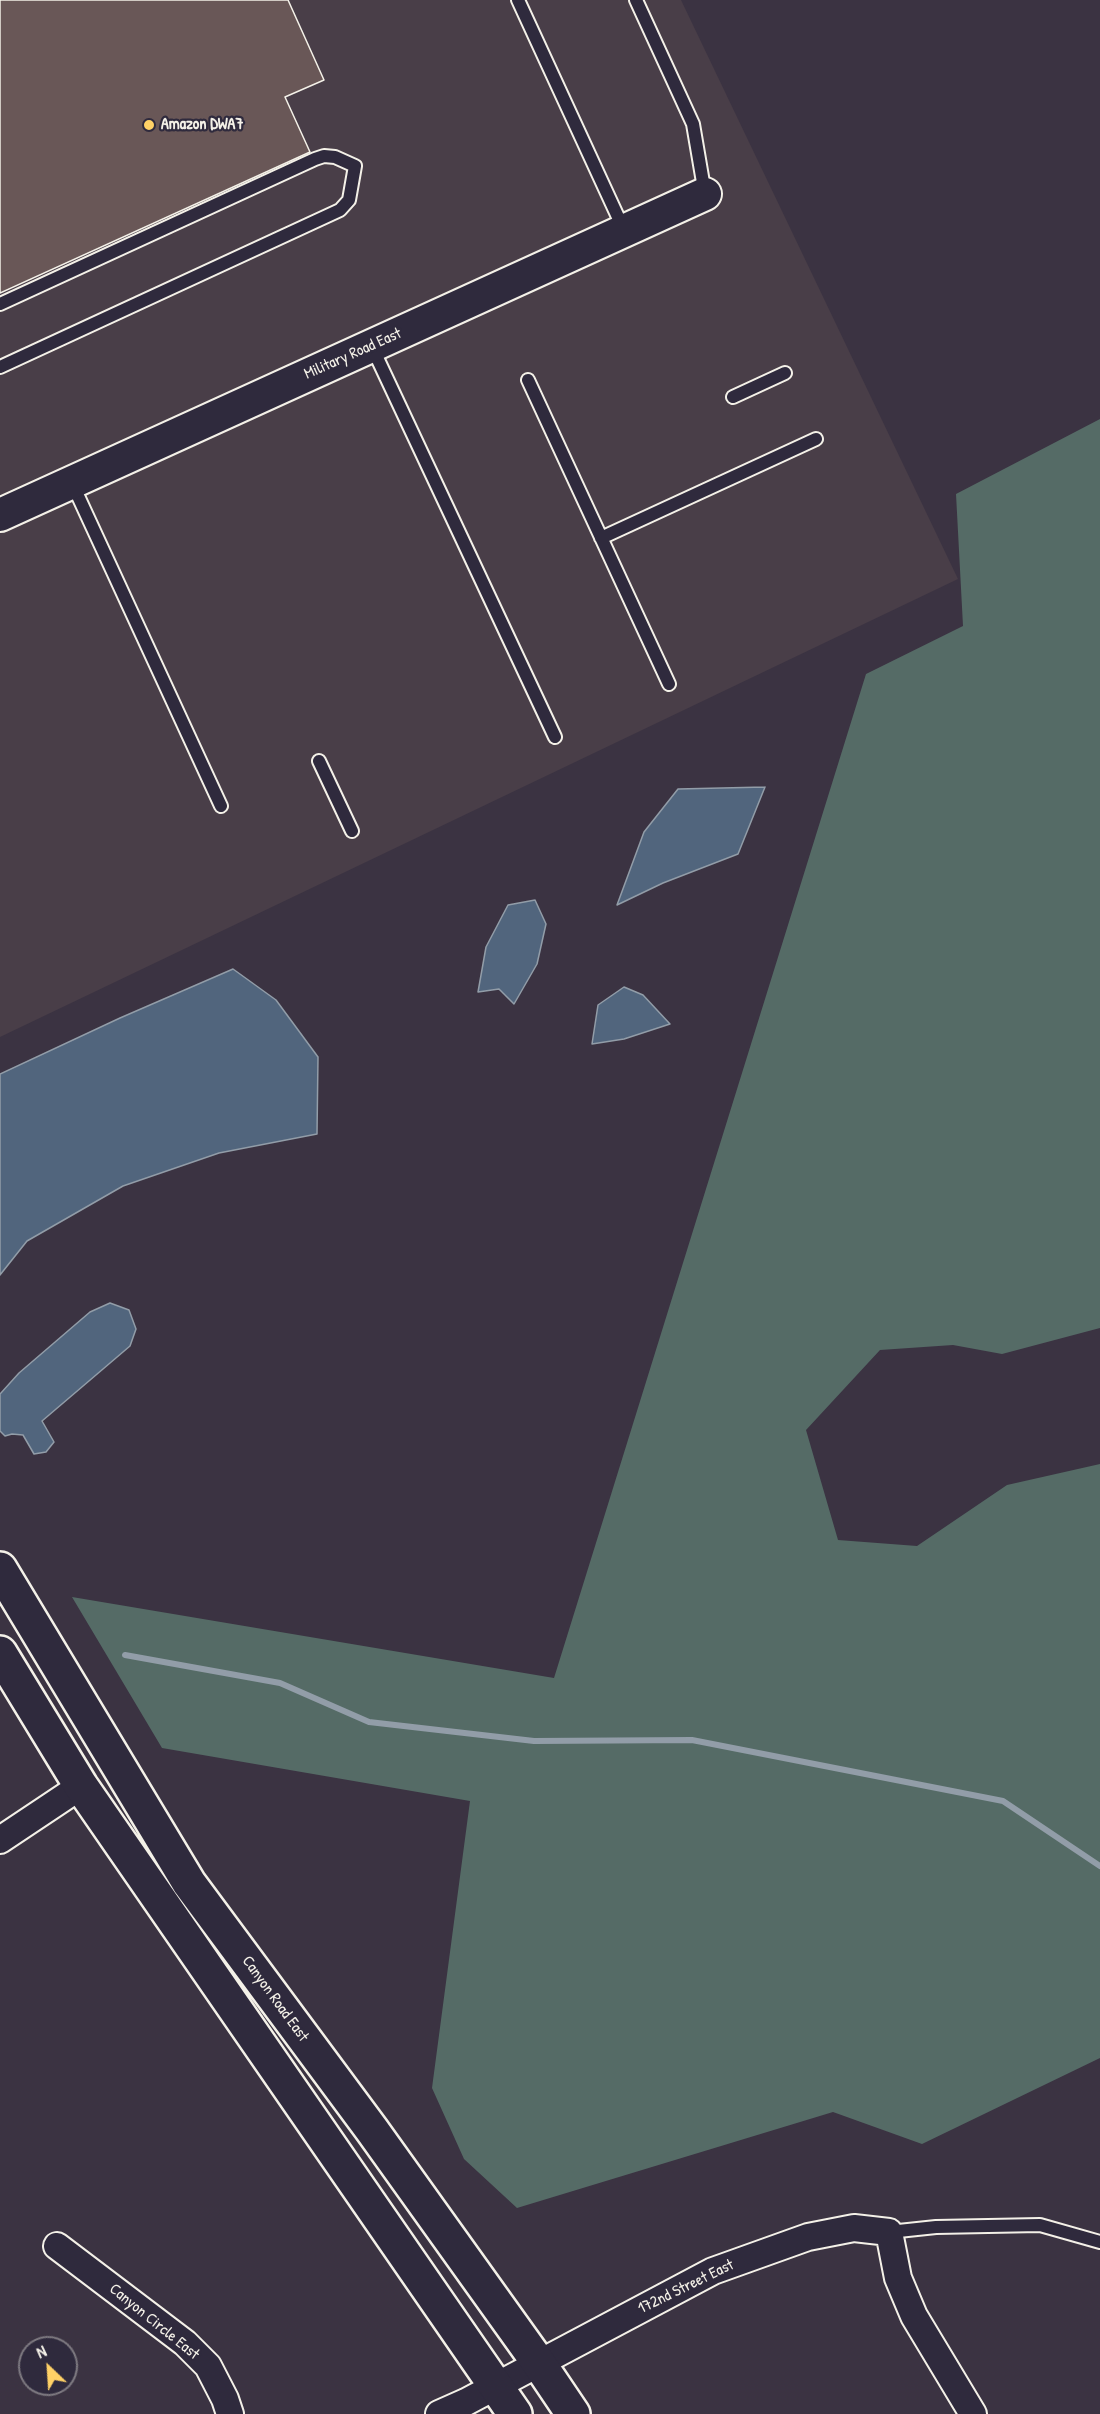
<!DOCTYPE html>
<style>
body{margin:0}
#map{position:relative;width:1100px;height:2414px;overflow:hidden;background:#3b3342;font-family:"Patrick Hand",sans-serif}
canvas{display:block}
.north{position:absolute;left:18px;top:2336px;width:60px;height:60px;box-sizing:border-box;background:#2f2a3d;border:2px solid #7e7a81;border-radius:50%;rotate:335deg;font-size:16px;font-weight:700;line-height:24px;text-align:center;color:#f4f1e8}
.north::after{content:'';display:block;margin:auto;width:21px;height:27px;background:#ffd166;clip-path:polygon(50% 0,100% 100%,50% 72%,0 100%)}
</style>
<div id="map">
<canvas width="1100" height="2414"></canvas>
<div class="north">N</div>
</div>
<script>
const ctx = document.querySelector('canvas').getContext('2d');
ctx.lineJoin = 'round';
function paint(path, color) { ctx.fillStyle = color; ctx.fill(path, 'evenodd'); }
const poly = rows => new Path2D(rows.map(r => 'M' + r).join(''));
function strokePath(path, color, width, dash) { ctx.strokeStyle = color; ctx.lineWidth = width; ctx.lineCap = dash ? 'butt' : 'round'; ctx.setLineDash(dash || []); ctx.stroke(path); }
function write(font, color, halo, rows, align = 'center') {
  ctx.font = font + ' "Patrick Hand",sans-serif'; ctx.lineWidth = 4.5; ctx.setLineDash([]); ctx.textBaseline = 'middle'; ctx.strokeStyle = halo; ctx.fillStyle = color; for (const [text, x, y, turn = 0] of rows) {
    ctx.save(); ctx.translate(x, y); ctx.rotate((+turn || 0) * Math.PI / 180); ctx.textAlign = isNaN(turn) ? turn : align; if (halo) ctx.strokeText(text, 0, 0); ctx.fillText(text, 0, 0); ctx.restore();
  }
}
const built = poly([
 [0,0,681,0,958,579,0,1037]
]);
const green = poly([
 [1100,419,1100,1328,1002,1354,953,1345,880,1350,806,1430,838,1540,917,1546,1007,1485,1100,1464,1100,2058,922,2144,833,2112,517,2208,464,2159,432,2088,470,1801,162,1748,72,1597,554,1678,866,674,963,626,956,494]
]);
const water = poly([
 [765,787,738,854,663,883,617,905,644,832,678,789,765,787],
 [535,900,546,924,537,964,514,1004,499,989,478,992,486,947,508,905,535,900],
 [233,969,276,1000,318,1057,317,1134,219,1153,123,1186,27,1241,0,1275,0,1074,120,1018,233,969],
 [624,987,643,995,670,1024,624,1039,592,1044,598,1005,624,987],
 [110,1303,129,1310,136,1329,130,1346,42,1421,54,1442,46,1452,34,1454,23,1435,12,1434,5,1436,0,1431,0,1394,19,1373,90,1312,110,1303]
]);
const stream = poly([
 [125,1655,280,1683,369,1722,534,1741,692,1740,1003,1801,1100,1866]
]);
const building = poly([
 [0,0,288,0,324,80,285,97,310,152,0,293,0,0]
]);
const service = poly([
 [518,0,624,230],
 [636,0,693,124,705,194],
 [0,304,315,159,324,156,335,157,355,166,349,200,340,210,0,367],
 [372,347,555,737],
 [528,380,669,684],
 [733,397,785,373],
 [72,483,221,806],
 [601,538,816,439],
 [319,761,352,831],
 [889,2232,936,2227,1040,2225,1100,2242]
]);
const minor = poly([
 [0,1840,81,1786],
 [57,2246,185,2343,208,2366,225,2399,230,2414],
 [439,2414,466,2402,713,2271,808,2237,854,2228,889,2232,898,2278,914,2316,973,2414]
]);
const tertiary = poly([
 [0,515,705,194]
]);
const primary = poly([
 [0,1569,189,1883,372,2130,538,2362,573,2414],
 [0,1653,81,1786,515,2414]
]);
const markers = [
 [149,125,6,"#ffd166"]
];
const poiNames = [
 ["Amazon DWA7",161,125]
];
const streetNames = [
 ["Military Road East",353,354,-24],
 ["Canyon Road East",275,1999,54],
 ["172nd Street East",686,2287,-26],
 ["Canyon Circle East",154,2322,39]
];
paint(built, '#493e48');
paint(green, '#556b66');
paint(water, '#51657d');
strokePath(water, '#929da8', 1.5);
strokePath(stream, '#929da8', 6);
paint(building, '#695757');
strokePath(building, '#f4f1e8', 1.5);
strokePath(service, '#f4f1e8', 16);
strokePath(minor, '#f4f1e8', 30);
strokePath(tertiary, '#f4f1e8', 36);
strokePath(primary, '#f4f1e8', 38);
strokePath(service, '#2f2a3d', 12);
strokePath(minor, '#2f2a3d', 26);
strokePath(tertiary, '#2f2a3d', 32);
strokePath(primary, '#2f2a3d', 33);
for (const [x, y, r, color] of markers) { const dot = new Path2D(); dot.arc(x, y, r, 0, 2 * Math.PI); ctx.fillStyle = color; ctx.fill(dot); strokePath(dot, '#2f2a3d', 2); }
write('bold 16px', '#f4f1e8', '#2f2a3d', poiNames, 'left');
write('16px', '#f4f1e8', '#2f2a3d', streetNames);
</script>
